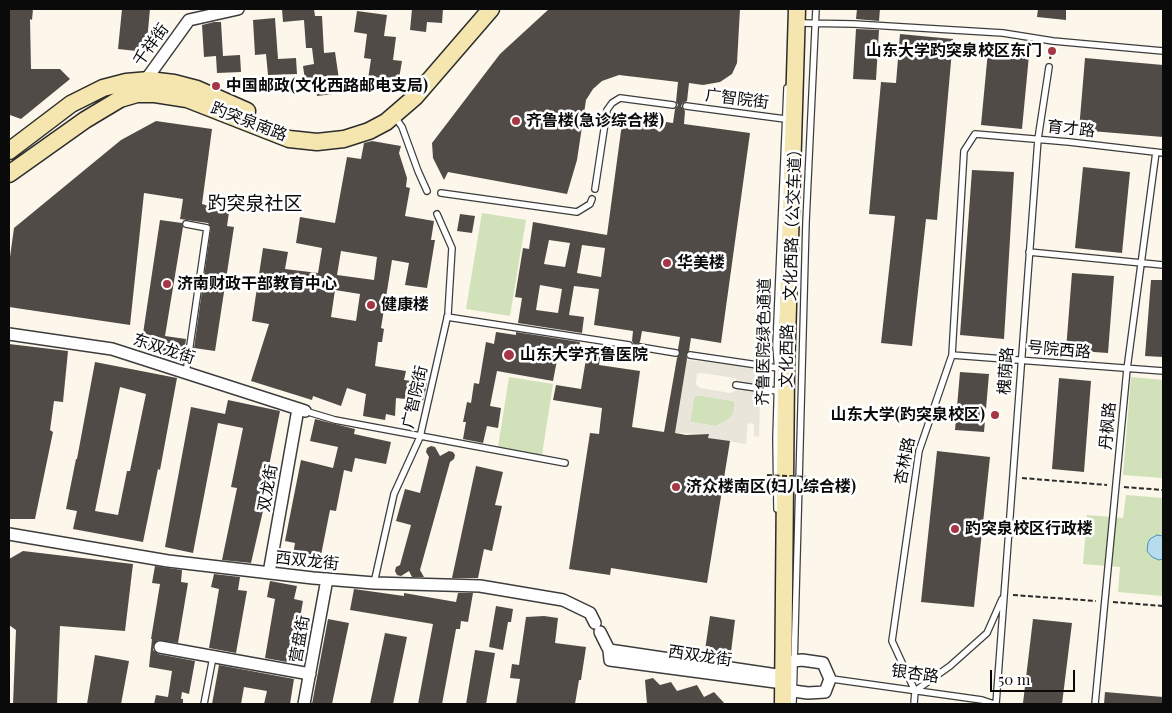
<!DOCTYPE html>
<meta charset="utf-8">
<style>
body{margin:0}
#map{position:relative;width:1172px;height:713px;overflow:hidden;background:#fcf7ea;font-family:"Playfair Display",serif}
canvas{display:block}
.frame{position:absolute;inset:0;border:10px solid #0a0a0a;pointer-events:none}
.scale{position:absolute;left:990px;top:670px;width:85px;height:22px;box-sizing:border-box;border:2px solid #0a0a0a;border-top:0;padding-left:6px;font-size:15px;line-height:18px;white-space:nowrap;color:#0a0a0a;-webkit-text-stroke:4px #fff;paint-order:stroke}
</style>
<div id="map">
<canvas width="1172" height="713"></canvas>
<div class="frame"></div>
<div class="scale">50 m</div>
</div>
<script>
const ctx = document.querySelector('canvas').getContext('2d');
ctx.lineJoin = 'round';
function paint(path, color) { ctx.fillStyle = color; ctx.fill(path, 'evenodd'); }
const poly = rows => new Path2D(rows.map(r => 'M' + r).join(''));
function strokePath(path, color, width, dash) { ctx.strokeStyle = color; ctx.lineWidth = width; ctx.lineCap = dash ? 'butt' : 'round'; ctx.setLineDash(dash || []); ctx.stroke(path); }
function write(font, color, halo, rows, align = 'center') {
  ctx.font = font + ' "Playfair Display","Noto Sans SC",serif'; ctx.lineWidth = 5; ctx.setLineDash([]); ctx.textBaseline = 'middle'; ctx.strokeStyle = halo; ctx.fillStyle = color; for (const [text, x, y, turn = 0] of rows) {
    ctx.save(); ctx.translate(x, y); ctx.rotate((+turn || 0) * Math.PI / 180); ctx.textAlign = isNaN(turn) ? turn : align; if (halo) ctx.strokeText(text, 0, 0); ctx.fillText(text, 0, 0); ctx.restore();
  }
}
const green = poly([
 [482,213,526,220,510,316,466,309],
 [509,377,553,384,542,455,498,447],
 [1131,377,1163,380,1163,478,1123,475],
 [698,395,733,401,735,404,733,414,728,420,716,426,690,422,694,397],
 [1126,495,1163,498,1163,596,1118,592,1120,567,1083,564,1087,515,1123,518]
]);
const plaza = poly([
 [687,360,761,367,759,437,754,436,754,424,748,423,746,444,708,438,709,434,675,433],
 [701,373,735,378,737,381,736,390,731,393,700,388,696,384,697,374],
 [698,395,733,401,735,404,733,414,728,420,716,426,690,422,694,397]
]);
const water = poly([
 [1157,535,1163,536,1163,559,1159,560,1152,557,1147,551,1148,543,1150,539,1157,535]
]);
const building = poly([
 [10,9,33,9,32,20,30,19,31,69,60,69,70,79,21,119,10,115],
 [122,9,150,9,146,52,118,49],
 [282,9,314,9,315,16,322,16,324,53,335,52,341,93,317,96,315,79,305,80,303,66,314,64,312,48,306,48,304,20,283,22],
 [412,9,443,9,442,23,427,22,426,32,410,30],
 [549,9,740,9,737,63,732,74,720,82,703,85,689,83,687,101,683,103,681,106,685,111,684,124,750,133,721,343,691,338,689,351,686,354,687,359,675,433,686,435,709,434,708,438,730,441,707,583,611,568,610,575,569,569,590,433,599,434,602,408,553,400,556,385,581,389,586,359,558,355,553,381,497,371,490,406,501,408,498,428,487,426,483,443,463,439,466,422,463,422,467,402,471,403,474,383,479,384,486,342,494,344,496,332,516,335,516,332,580,342,579,347,601,351,599,365,640,371,632,427,664,432,677,358,680,354,678,349,680,337,642,331,640,342,636,346,636,350,631,349,634,345,632,341,633,331,594,325,599,289,574,286,569,315,584,317,582,333,518,323,522,298,515,297,523,248,529,249,533,222,607,235,623,116,673,123,675,109,678,105,676,102,678,82,619,75,602,81,593,89,586,100,577,160,567,194,448,172,444,180,433,158,432,143,500,54],
 [549,240,570,243,565,267,544,264],
 [582,245,605,248,601,277,577,273],
 [540,285,562,289,558,313,536,310],
 [857,9,880,9,879,21,856,19],
 [1038,9,1066,9,1066,20,1037,17],
 [357,11,387,15,384,36,396,37,393,60,402,61,397,90,367,86,371,59,364,58,367,34,354,32],
 [275,18,278,59,296,58,297,74,268,75,266,54,255,55,253,20],
 [214,22,221,22,223,56,240,55,241,72,217,73,216,56,204,57,202,25],
 [856,29,879,30,876,80,853,79],
 [900,34,953,39,937,220,926,219,912,346,881,343,895,216,869,214,881,82,896,83],
 [988,51,1029,55,1022,129,981,125],
 [1085,58,1163,65,1163,137,1079,130],
 [156,121,212,129,202,204,229,212,227,226,234,227,215,351,194,348,211,227,208,223,180,219,183,199,144,193,130,325,9,307,9,264,14,228,121,140],
 [372,141,401,146,399,153,407,178,406,187,410,188,405,216,434,221,431,240,435,240,427,288,405,285,409,263,392,260,381,328,384,329,382,342,378,342,375,366,406,371,404,380,427,383,423,401,396,398,395,416,386,414,385,420,363,416,366,394,347,388,341,406,313,396,312,400,251,381,269,324,252,321,263,248,288,252,285,269,318,273,322,248,296,243,300,217,335,223,347,157,361,159,364,143],
 [341,251,377,257,374,280,337,275],
 [335,290,360,294,356,321,331,317],
 [1083,167,1130,172,1122,253,1075,248],
 [972,170,1014,172,1004,339,960,335],
 [460,214,475,216,472,233,457,231],
 [160,220,182,223,183,227,165,336,186,339,184,354,141,347],
 [1072,273,1114,276,1108,353,1066,350],
 [1151,280,1163,280,1163,357,1145,356],
 [9,344,68,351,63,402,54,401,50,430,53,432,35,519,9,519],
 [95,362,177,378,160,470,158,469,143,542,73,529,77,511,66,509,76,459,77,459],
 [120,387,146,394,130,471,127,471,118,515,95,511],
 [960,372,989,374,984,432,955,430],
 [1059,378,1091,381,1084,472,1052,469],
 [228,400,280,411,262,501,265,502,251,563,222,560,237,488,231,487,243,428,218,423,193,553,165,547,191,407,225,414],
 [315,419,355,429,354,434,391,442,386,464,355,458,352,472,344,470,336,511,330,510,320,560,293,555,295,543,285,541,301,460,333,468,338,447,310,441],
 [431,446,435,447,440,456,449,451,453,452,455,455,454,459,450,462,420,570,424,577,412,577,409,571,401,576,397,575,395,571,396,567,400,565,411,525,396,521,405,489,420,493,429,457,426,452,427,448],
 [937,451,990,457,974,607,921,602],
 [476,466,503,472,495,505,502,506,492,551,484,549,478,578,452,578],
 [23,551,133,564,125,631,60,626,57,704,13,704,16,630,9,625,9,559],
 [155,566,182,570,181,582,188,583,178,643,158,640,153,646,153,650,158,654,195,661,189,694,182,692,181,699,183,699,183,704,154,704,156,695,168,697,172,671,149,667,152,639,151,639,160,584,152,583],
 [214,574,240,577,238,590,247,591,236,653,209,648,219,589,211,587],
 [270,581,297,586,294,599,303,601,292,663,265,658,275,599,267,597],
 [354,589,404,596,404,593,456,602,458,593,473,593,468,622,461,621,460,629,456,629,442,704,418,704,433,624,350,610],
 [496,606,513,609,511,622,508,622,503,650,489,647],
 [544,616,558,618,555,643,586,647,581,680,579,680,575,704,516,704,520,679,510,678,512,664,519,665,526,617],
 [710,616,735,620,730,660,704,657],
 [328,619,349,623,332,704,312,704],
 [1033,619,1072,623,1062,704,1023,703],
 [385,633,407,637,393,704,370,704],
 [475,650,495,653,486,704,466,704],
 [95,655,129,661,121,704,87,704],
 [219,665,294,679,290,704,264,704,267,691,244,687,241,704,212,704],
 [653,678,660,685,671,682,677,691,697,685,704,697,714,692,725,704,647,704,645,680],
 [1105,692,1163,697,1163,704,1104,704]
]);
const path = poly([
 [1050,59,1052,49],
 [1022,478,1107,485],
 [1124,487,1163,490],
 [1013,595,1096,601],
 [1113,602,1163,606]
]);
const lane = poly([
 [799,23,854,24,1003,33,1053,41,1163,51],
 [686,106,785,119],
 [395,117,402,127,418,171,427,191],
 [595,189,607,110,612,103,620,98,673,105],
 [441,193,577,212,590,204,592,199],
 [1029,252,1163,265],
 [447,317,629,345],
 [640,347,676,353],
 [690,355,778,368],
 [952,355,1163,371],
 [186,373,207,228,186,224],
 [736,385,777,391],
 [305,411,335,420,565,463],
 [777,509,776,438,778,371,776,346,787,88],
 [374,583,394,494,420,437,448,314,452,248,437,214],
 [832,679,982,700,994,704],
 [915,691,950,666,987,633,1002,599],
 [204,704,213,657],
 [793,704,806,222,816,9],
 [914,704,915,691,892,641,919,451,952,355,964,151,975,134,1069,142,1163,153],
 [996,704,1038,139,1049,67],
 [1095,704,1127,369,1156,152]
]);
const street = poly([
 [145,81,189,20,238,9],
 [9,334,112,349,305,411],
 [9,534,168,561,313,578,374,583,480,586,563,600,590,613,595,623],
 [269,573,298,409],
 [600,632,609,650,610,660,783,683,793,691,808,693,825,692,830,679,823,663,802,660,793,661,784,676,609,650],
 [160,647,310,674],
 [304,704,327,579]
]);
const secondary = poly([
 [9,151,71,104,103,88,126,82,149,80,174,83,197,89,247,111],
 [9,174,85,120,120,99,137,94,155,94,187,99,289,139,317,142,344,139,369,131,386,122,415,97,491,9],
 [783,704,786,372,797,9]
]);
const pathBridge = poly([
 [767,475,807,477]
]);
const markers = [
 [1052,51,5,"#a63644"],
 [216,86,5,"#a63644"],
 [516,121,5,"#a63644"],
 [667,263,5,"#a63644"],
 [167,284,5,"#a63644"],
 [371,305,5,"#a63644"],
 [509,355,6,"#a63644"],
 [995,415,5,"#a63644"],
 [676,487,5,"#a63644"],
 [955,529,5,"#a63644"]
];
const streetNames = [
 ["千祥街",151,45,-54],
 ["广智院街",737,99,7],
 ["趵突泉南路",249,122,21],
 ["育才路",1071,129,6],
 ["文化西路（公交车道）",793,221,-88],
 ["齐鲁医院绿色通道",764,342,-89],
 ["东双龙街",164,349,18],
 ["号院西路",1059,350,5],
 ["文化西路",787,356,-89],
 ["槐荫路",1006,371,-86],
 ["广智院街",415,397,-77],
 ["丹枫路",1108,426,-85],
 ["杏林路",905,461,-79],
 ["双龙街",268,488,-80],
 ["西双龙街",307,561,6],
 ["营盘街",300,639,-80],
 ["西双龙街",700,656,8],
 ["银杏路",915,674,8]
];
const poiNames = [
 ["山东大学趵突泉校区东门",1042,51,"right"],
 ["中国邮政(文化西路邮电支局)",226,86],
 ["齐鲁楼(急诊综合楼)",526,121],
 ["华美楼",677,263],
 ["济南财政干部教育中心",177,284],
 ["健康楼",381,305],
 ["山东大学齐鲁医院",520,355],
 ["山东大学(趵突泉校区)",985,415,"right"],
 ["济众楼南区(妇儿综合楼)",686,487],
 ["趵突泉校区行政楼",965,529]
];
const quarterNames = [
 ["趵突泉社区",255,204]
];
paint(green, '#d1e1b9');
paint(plaza, '#eae5db');
paint(water, '#b6dced');
strokePath(water, '#4795ba', 1);
paint(building, '#514b48');
strokePath(lane, '#3d3d3d', 8);
strokePath(street, '#3d3d3d', 14);
strokePath(secondary, '#2c2c2c', 19);
strokePath(path, '#2c2c2c', 2, [5, 2.5]);
strokePath(lane, '#fff', 5.5);
strokePath(street, '#fff', 11);
strokePath(secondary, '#f4e6ae', 16);
strokePath(pathBridge, '#2c2c2c', 2, [5, 2.5]);
for (const [x, y, r, color] of markers) { const dot = new Path2D(); dot.arc(x, y, r, 0, 2 * Math.PI); ctx.fillStyle = color; ctx.fill(dot); strokePath(dot, '#fff', 2); }
write('16px', '#0a0a0a', '#fff', streetNames);
write('bold 16px', '#0a0a0a', '#fff', poiNames, 'left');
write('19px', '#0a0a0a', '#fff', quarterNames);
</script>
